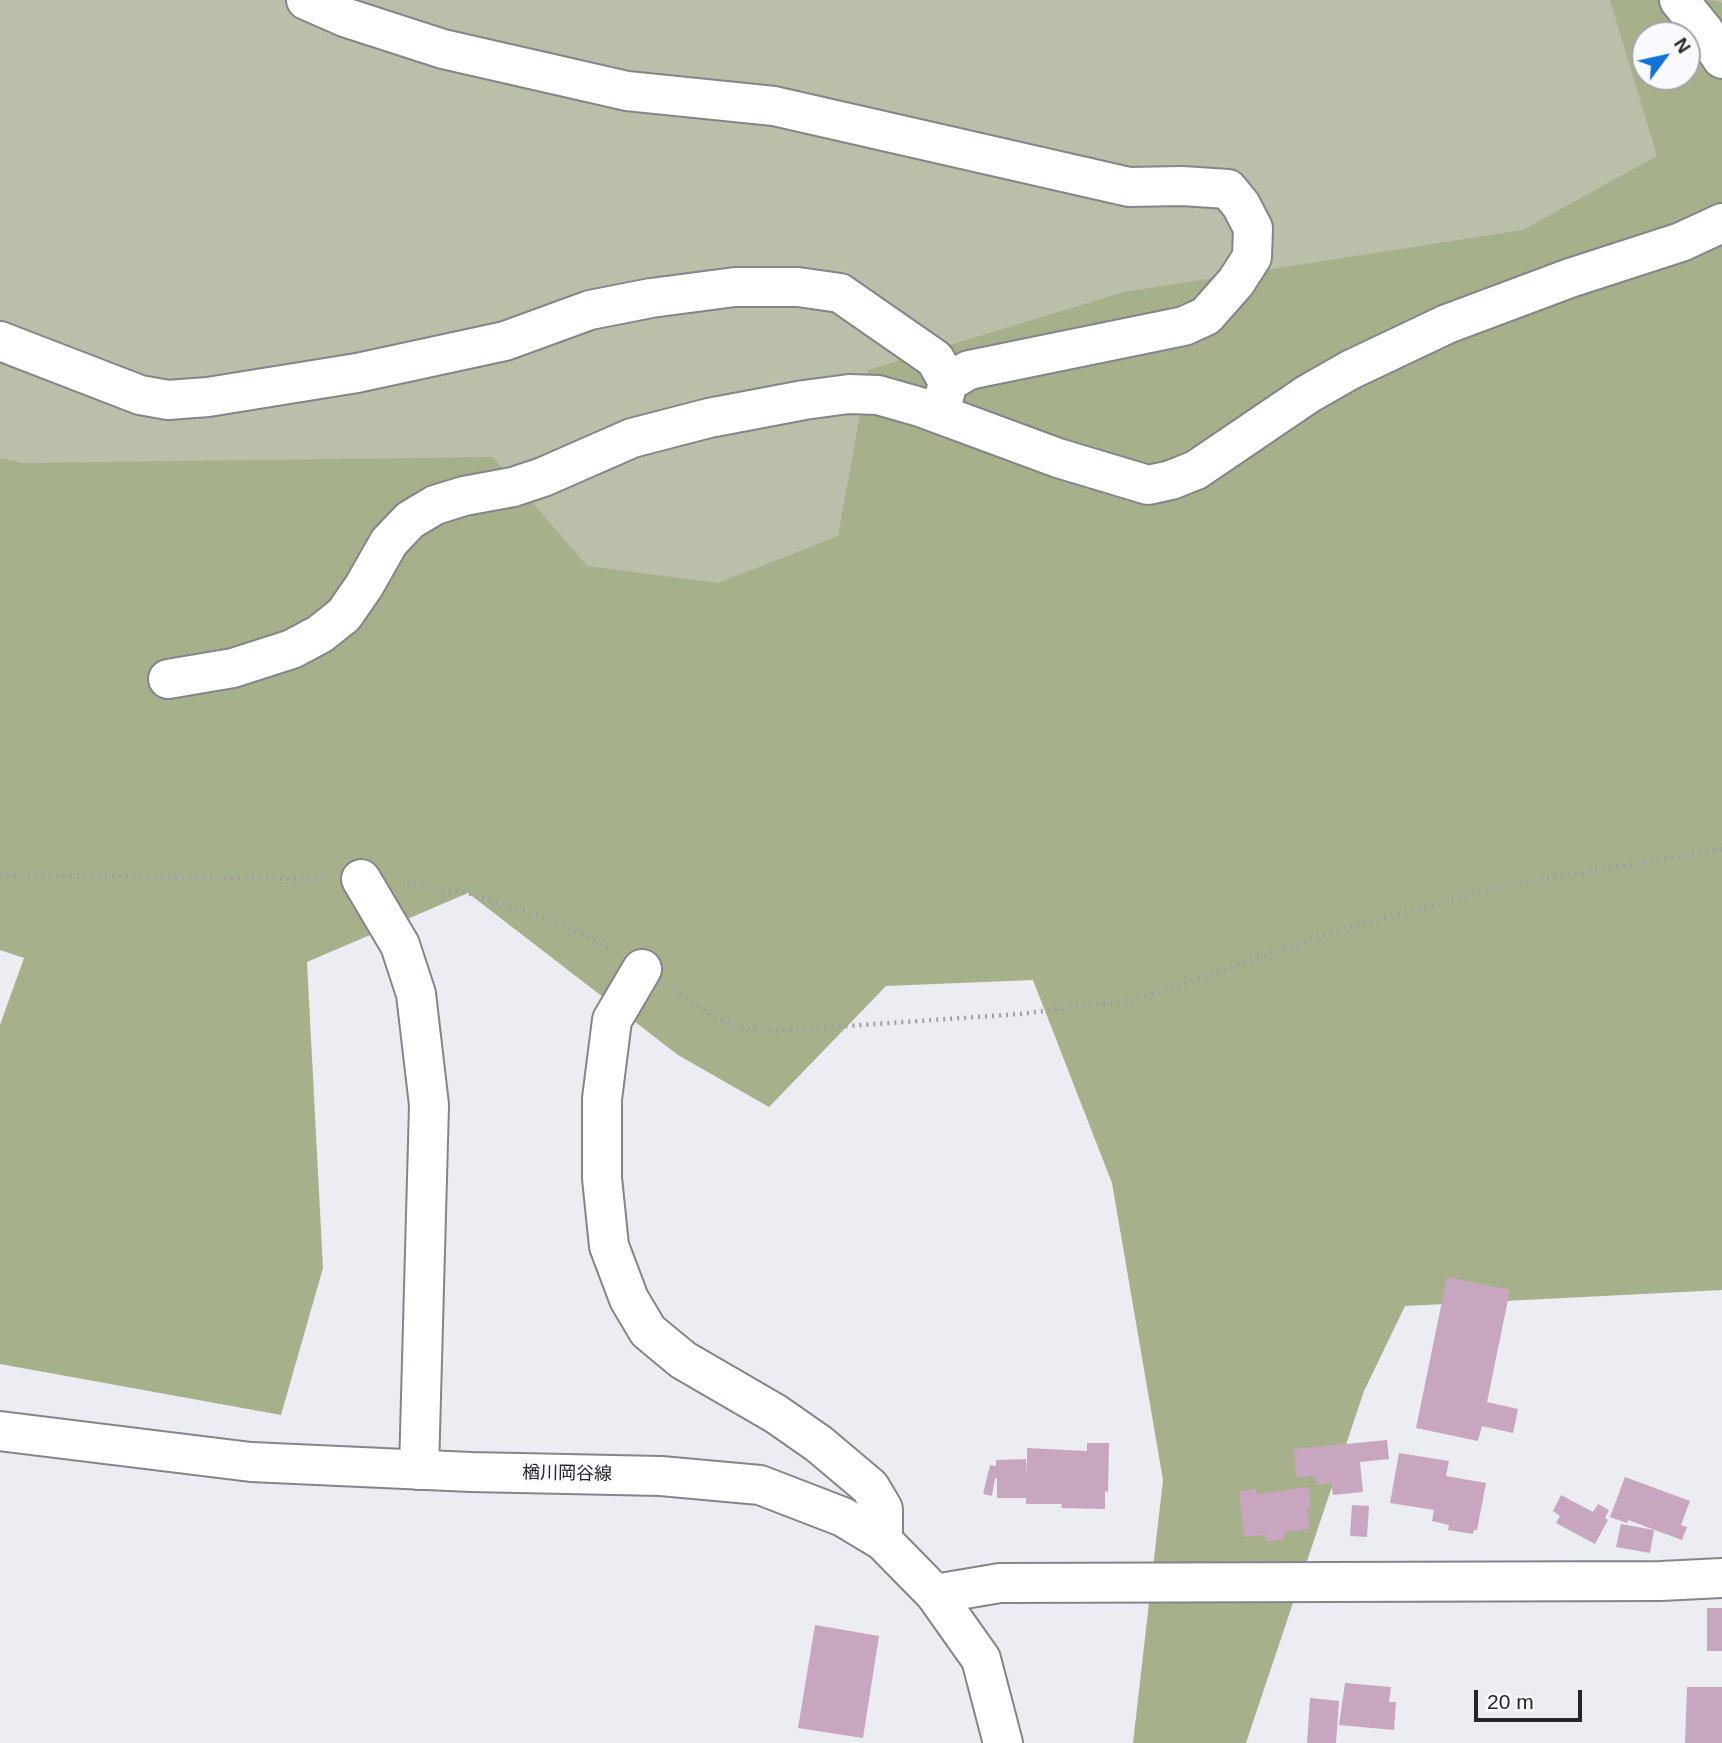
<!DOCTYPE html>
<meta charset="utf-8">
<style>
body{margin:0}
#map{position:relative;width:1722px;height:1743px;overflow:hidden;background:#ebedf3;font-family:Helvetica,sans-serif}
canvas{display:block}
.north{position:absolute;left:1631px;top:21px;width:70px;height:70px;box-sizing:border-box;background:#f9faff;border:2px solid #a5a5a9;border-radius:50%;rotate:57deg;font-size:19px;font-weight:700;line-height:28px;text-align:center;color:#262628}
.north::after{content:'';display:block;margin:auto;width:24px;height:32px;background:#1270d9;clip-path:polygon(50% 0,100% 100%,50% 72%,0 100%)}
.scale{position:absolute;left:1474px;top:1690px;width:108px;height:32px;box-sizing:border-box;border:4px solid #262628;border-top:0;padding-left:9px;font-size:21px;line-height:24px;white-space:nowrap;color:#262628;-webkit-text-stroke:5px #f9faff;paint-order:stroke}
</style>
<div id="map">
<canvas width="1722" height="1743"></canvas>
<div class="north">N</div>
<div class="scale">20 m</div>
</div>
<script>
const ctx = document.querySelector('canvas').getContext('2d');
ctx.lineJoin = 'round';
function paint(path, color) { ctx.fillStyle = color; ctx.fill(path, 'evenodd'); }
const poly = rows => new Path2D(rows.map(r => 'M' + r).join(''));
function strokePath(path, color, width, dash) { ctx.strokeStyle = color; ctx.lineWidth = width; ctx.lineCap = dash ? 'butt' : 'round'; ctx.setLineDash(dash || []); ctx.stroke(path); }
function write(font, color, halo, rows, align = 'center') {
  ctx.font = font + ' Helvetica,"Noto Sans JP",sans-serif'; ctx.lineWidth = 6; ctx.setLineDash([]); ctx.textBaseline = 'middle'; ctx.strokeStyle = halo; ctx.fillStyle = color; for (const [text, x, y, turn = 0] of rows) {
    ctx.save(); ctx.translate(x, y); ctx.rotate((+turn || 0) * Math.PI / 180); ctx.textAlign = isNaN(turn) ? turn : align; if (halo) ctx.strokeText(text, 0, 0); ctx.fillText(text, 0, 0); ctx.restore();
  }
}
const green = poly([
 [0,0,1722,0,1722,529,1363,641,0,608],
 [1645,35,1687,35,1687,77,1645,77]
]);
const forest = poly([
 [1610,0,1712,0,1722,3,1722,1290,1405,1306,1364,1391,1246,1743,1133,1743,1163,1480,1112,1183,1033,980,886,986,769,1107,678,1055,468,893,307,962,323,1268,281,1415,0,1364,0,1025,24,958,0,950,0,458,23,463,493,457,587,566,718,583,838,536,868,370,1124,292,1523,230,1657,156],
 [1645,35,1687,35,1687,77,1645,77]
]);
const building = poly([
 [1447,1277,1510,1290,1487,1402,1518,1409,1513,1433,1482,1426,1478,1441,1416,1428],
 [1387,1440,1389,1459,1360,1462,1363,1492,1333,1495,1331,1483,1316,1485,1315,1476,1296,1477,1294,1449],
 [1087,1443,1109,1443,1108,1492,1105,1491,1105,1509,1061,1508,1062,1504,1026,1504,1026,1498,997,1498,997,1479,995,1478,992,1496,983,1494,990,1465,996,1466,996,1460,1026,1459,1027,1474,1027,1448,1087,1451],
 [1399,1453,1449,1461,1446,1476,1486,1483,1477,1530,1474,1530,1473,1534,1448,1530,1449,1525,1432,1521,1434,1510,1390,1503],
 [1625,1477,1690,1501,1681,1525,1687,1527,1682,1540,1628,1520,1627,1523,1610,1517],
 [1309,1487,1311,1509,1307,1510,1310,1529,1284,1532,1285,1539,1266,1541,1265,1535,1244,1537,1239,1491,1256,1489,1257,1494],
 [1561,1495,1593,1512,1598,1504,1609,1510,1605,1518,1608,1520,1595,1544,1556,1523,1560,1516,1553,1511],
 [1352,1505,1369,1506,1367,1537,1350,1536],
 [1621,1524,1654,1530,1650,1553,1616,1547],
 [1707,1608,1722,1608,1722,1651,1707,1651],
 [815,1625,879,1636,863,1738,798,1728],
 [1345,1683,1391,1687,1389,1702,1396,1702,1394,1730,1339,1725],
 [1687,1687,1722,1687,1722,1743,1685,1743],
 [1310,1698,1339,1701,1336,1743,1307,1743]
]);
const path = poly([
 [0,875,325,879],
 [407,884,467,893,555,921,611,949],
 [674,990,715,1018,745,1028,775,1031,1020,1014,1135,1000,1346,928,1506,886,1722,849]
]);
const minor = poly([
 [306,0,347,18,443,49,627,91,774,106,1129,187,1182,186,1228,189,1241,205,1253,228,1252,257,1236,282,1206,316,1184,326,969,370,948,382],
 [1679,0,1704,31,1722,59],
 [0,341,140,395,168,400,208,397,357,373,505,341,590,310,651,298,735,287,798,287,840,293,935,359,948,382,942,406],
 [168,679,233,668,292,649,320,634,344,615,364,586,389,542,410,520,435,505,464,496,513,487,543,477,632,438,709,418,804,400,849,394,878,395,920,407,1058,458,1148,485,1171,480,1196,470,1308,394,1350,370,1447,324,1570,278,1681,242,1722,223],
 [361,879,400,945,416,994,429,1105,419,1470],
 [642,969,612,1020,602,1099,602,1178,609,1246,629,1299,648,1331,683,1360,776,1414,819,1444,870,1487,883,1509,883,1541],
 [935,1594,1000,1583,1661,1581,1722,1578]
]);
const major = poly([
 [0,1431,251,1462,471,1472,661,1476,760,1485,843,1517,883,1541,935,1594,981,1659,1003,1743]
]);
const streetNames = [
 ["楢川岡谷線",567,1474,1]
];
paint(green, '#b9bfa8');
paint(forest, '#a6b08b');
paint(building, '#c8a6bf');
strokePath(minor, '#84858a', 42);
strokePath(major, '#84858a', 42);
strokePath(path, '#9ea0a4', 4.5, [2, 5]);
strokePath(minor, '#fff', 38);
strokePath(major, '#fff', 38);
write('18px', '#262628', '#f9faff', streetNames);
</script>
